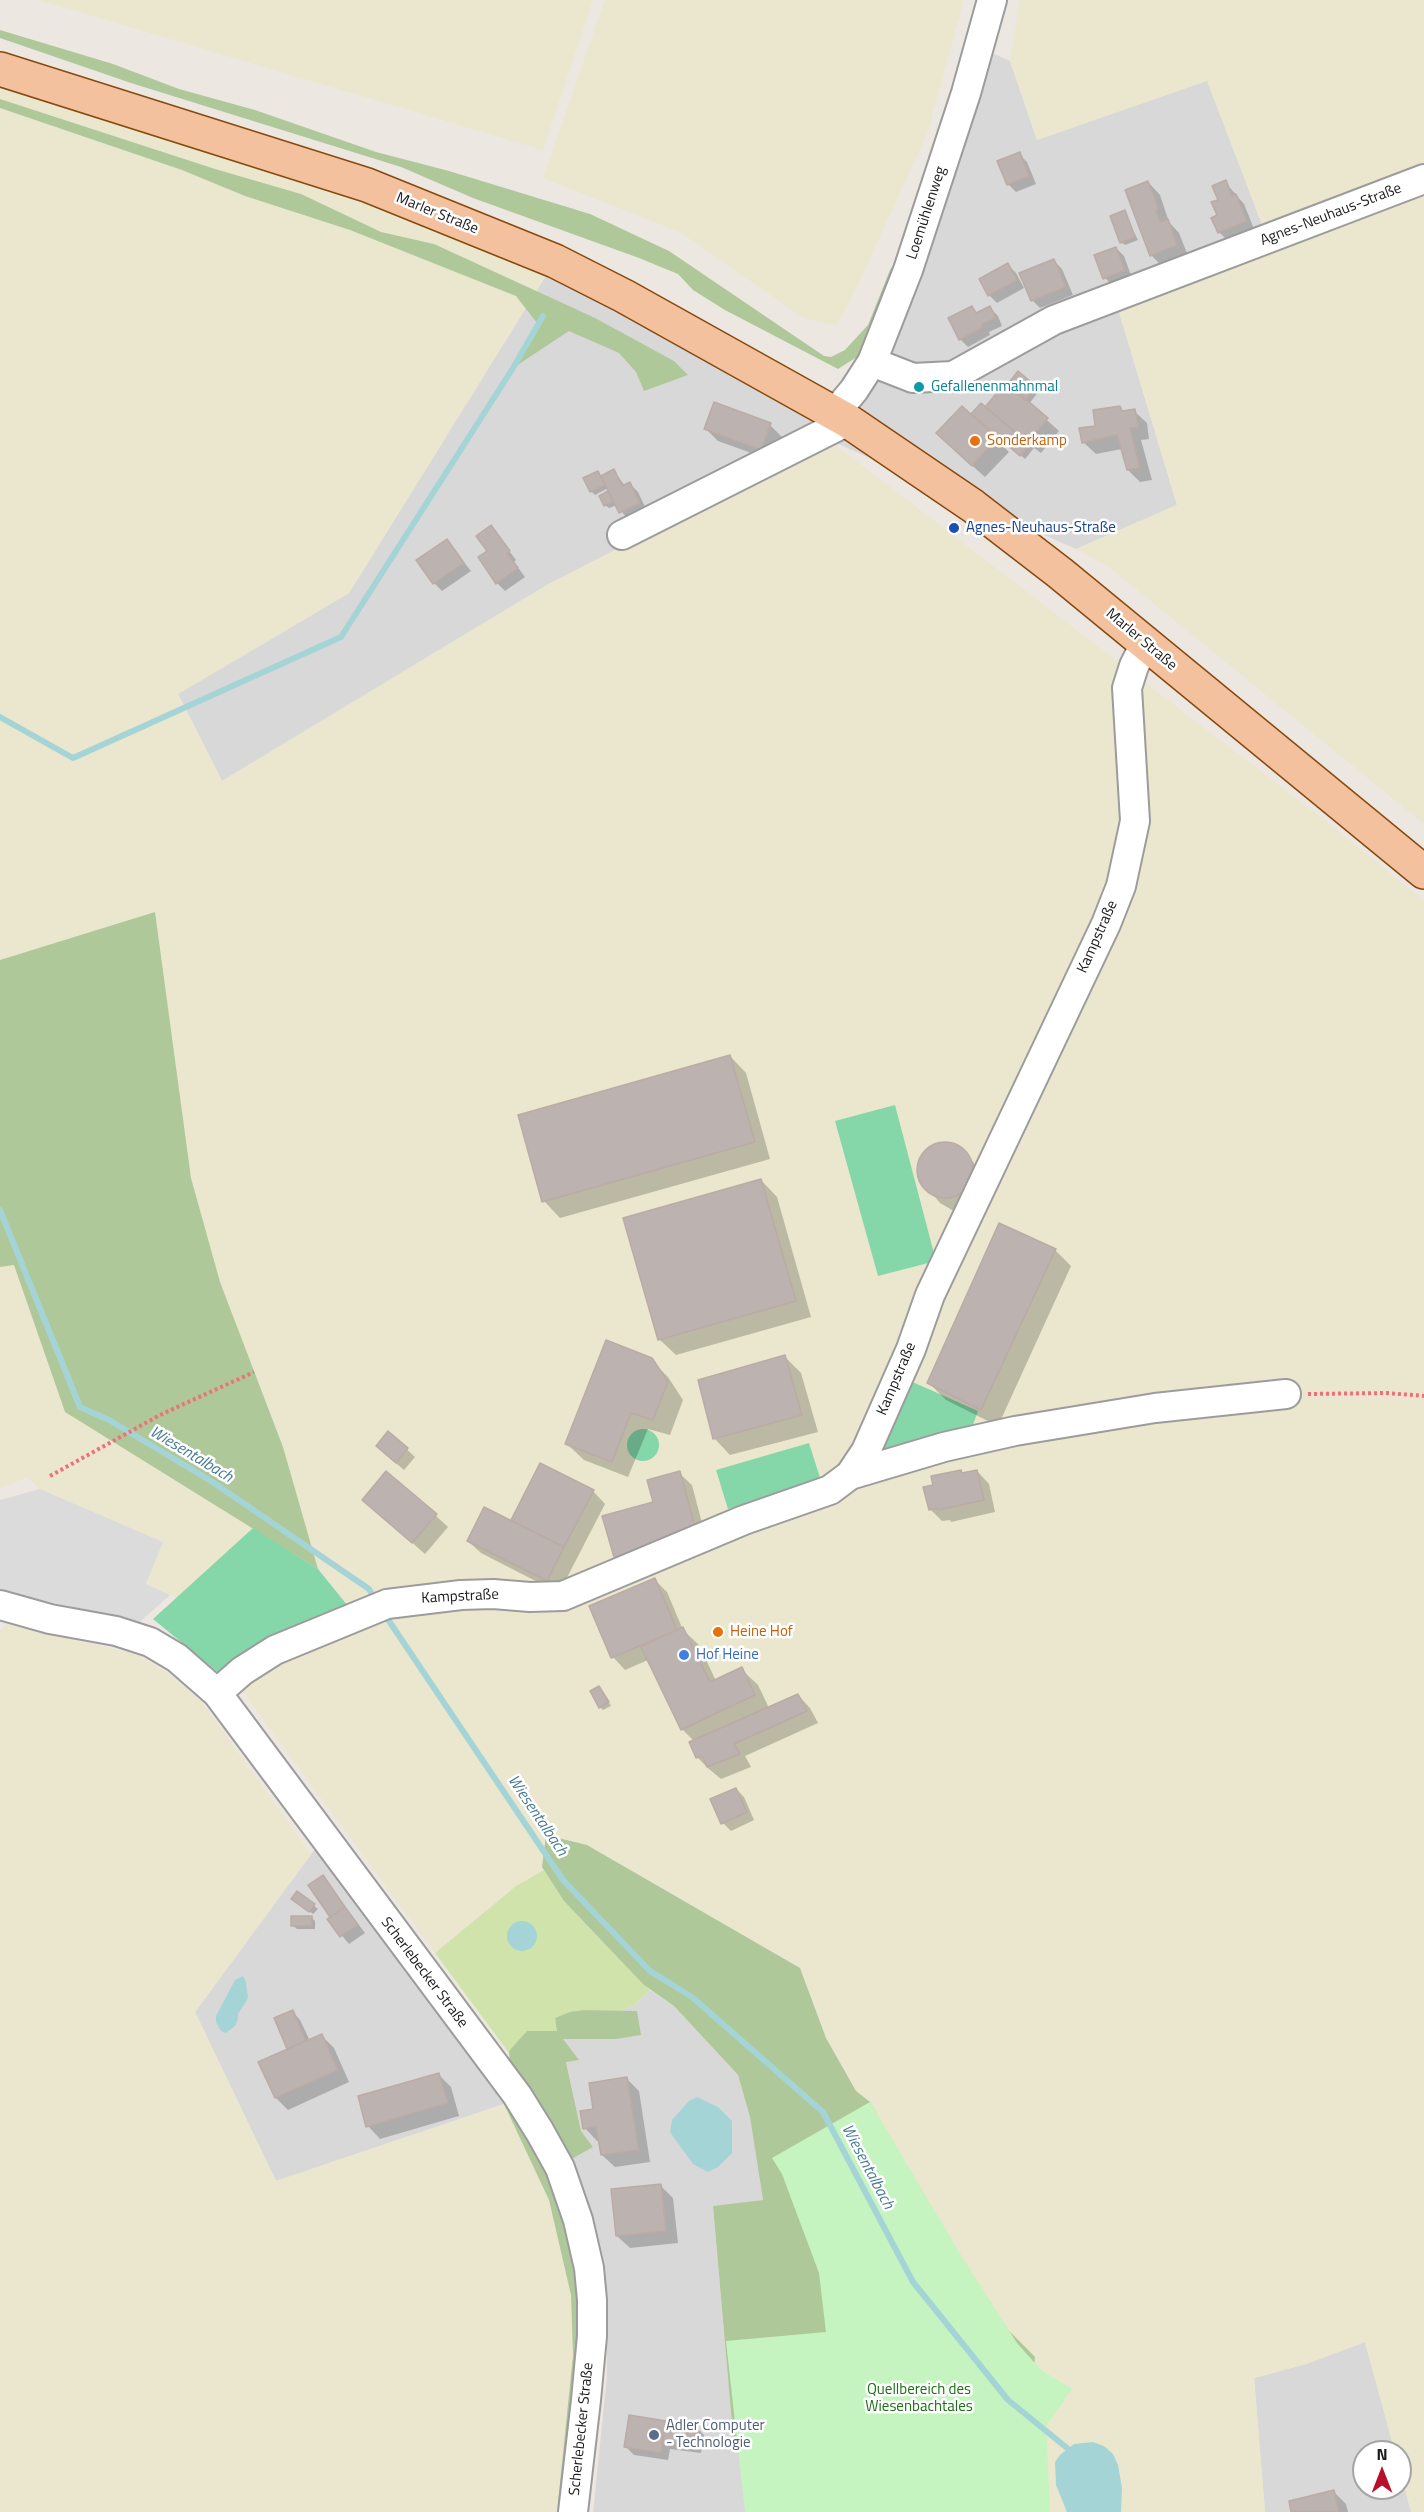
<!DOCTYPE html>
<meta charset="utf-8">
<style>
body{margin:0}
#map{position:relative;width:1424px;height:2512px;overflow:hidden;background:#ece7e1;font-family:"Titillium Web",sans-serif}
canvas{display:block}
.north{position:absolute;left:1352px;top:2440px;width:60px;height:60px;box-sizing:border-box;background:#fff;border:2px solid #a4a4a4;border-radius:50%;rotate:0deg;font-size:16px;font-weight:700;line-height:24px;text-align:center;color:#1b1b1b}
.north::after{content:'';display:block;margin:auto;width:21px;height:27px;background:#b7102c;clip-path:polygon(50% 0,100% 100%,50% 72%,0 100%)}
</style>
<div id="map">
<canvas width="1424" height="2512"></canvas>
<div class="north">N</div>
</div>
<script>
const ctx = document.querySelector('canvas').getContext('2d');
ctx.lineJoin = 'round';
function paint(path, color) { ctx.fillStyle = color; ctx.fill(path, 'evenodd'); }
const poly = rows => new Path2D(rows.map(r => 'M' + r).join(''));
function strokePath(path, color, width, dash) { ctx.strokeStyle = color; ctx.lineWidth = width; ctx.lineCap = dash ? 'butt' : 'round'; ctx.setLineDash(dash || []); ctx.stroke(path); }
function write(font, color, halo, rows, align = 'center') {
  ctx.font = font + ' "Titillium Web",sans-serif'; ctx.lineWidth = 5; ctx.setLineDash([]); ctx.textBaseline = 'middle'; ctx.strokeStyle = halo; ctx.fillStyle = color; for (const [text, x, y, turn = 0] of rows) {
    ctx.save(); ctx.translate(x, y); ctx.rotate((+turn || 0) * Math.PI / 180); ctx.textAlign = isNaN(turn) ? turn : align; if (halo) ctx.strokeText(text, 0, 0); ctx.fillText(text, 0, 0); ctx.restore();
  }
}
const residential = poly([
 [983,49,1010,61,1037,140,1207,80,1269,243,1116,302,1177,505,1076,549,829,440,547,585,222,781,178,694,349,593,555,261,809,406,888,353],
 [315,1849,504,2104,276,2181,195,2012],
 [650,1990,674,2006,738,2075,750,2116,763,2200,713,2207,734,2447,759,2451,751,2512,593,2512,607,2376,607,2313,604,2277,593,2222,582,2186,570,2160,593,2147,581,2132,566,2061,578,2060,562,2039,586,2037,637,2011,621,2011,636,2004],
 [1365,2342,1395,2452,1364,2452,1364,2488,1400,2488,1400,2470,1411,2512,1265,2512,1254,2378,1306,2364]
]);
const farmland = poly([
 [39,0,593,0,543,150],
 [605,0,964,0,927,134,859,282,837,325,805,319,680,232,543,178],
 [1020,0,1424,0,1424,824,1109,567,1076,549,1177,505,1116,302,1269,242,1207,81,1037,140,1010,61],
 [0,69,555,261,349,593,178,694,222,781,547,585,829,440,1332,826,1424,901,1424,2512,1411,2512,1400,2470,1400,2452,1395,2452,1365,2342,1306,2364,1254,2378,1265,2512,751,2512,949,2270,870,2102,856,2091,826,2038,800,1968,588,1845,546,1835,542,1867,544,1870,516,1886,435,1953,237,1684,352,1611,318,1569,283,1447,220,1282,191,1178,0,960],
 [14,1264,65,1412,253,1528,177,1598,146,1584,163,1542,40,1489,27,1477,0,1488,0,1267],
 [7,1624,138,1655,168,1673,201,1701,311,1854,195,2012,276,2181,504,2104,549,2200,571,2295,573,2355,557,2512,0,2512,0,1631]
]);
const grass = poly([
 [544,1870,564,1901,650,1990,636,2004,621,2011,584,2010,555,2018,558,2031,509,2050,509,2053,435,1953,516,1886]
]);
const forest = poly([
 [0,30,113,64,179,89,255,110,376,152,449,171,590,214,669,251,824,356,831,357,845,350,868,325,890,270,910,240,868,350,838,369,725,310,693,290,678,274,639,258,473,198,401,167,131,83,0,38],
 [0,99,215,169,301,194,381,232,434,244,595,318,674,361,688,375,644,391,636,372,619,353,569,331,513,368,537,323,516,296,350,230,245,196,182,170,0,108],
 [155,912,191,1178,220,1282,283,1447,318,1569,65,1412,14,1265,0,1267,0,960],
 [546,1835,587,1845,800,1968,826,2038,856,2091,870,2102,896,2147,949,2270,1035,2357,1026,2487,734,2447,713,2206,763,2200,750,2117,738,2075,674,2006,644,1985,564,1901,542,1867],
 [584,2010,637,2011,641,2035,616,2039,563,2039,579,2060,566,2062,581,2131,593,2147,570,2160,510,2069,509,2051,527,2031,557,2031,555,2018,570,2012],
 [504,2104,513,2106,542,2147,583,2282,566,2512,557,2512,573,2355,571,2295,549,2200]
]);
const park = poly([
 [870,2102,959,2252,1017,2343,1041,2370,1072,2389,1046,2426,1050,2512,745,2512,726,2341,826,2332,819,2273,782,2174,772,2158]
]);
const pitch = poly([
 [895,1105,936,1261,878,1276,835,1121],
 [908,1380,978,1411,971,1430,876,1455],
 '627 1445a16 16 0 1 1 32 0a16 16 0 1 1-32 0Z',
 [809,1443,821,1481,728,1509,716,1470],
 [253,1528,318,1569,352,1611,225,1678,153,1619]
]);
const parking = poly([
 [40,1489,163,1542,146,1584,170,1595,134,1627,107,1621,101,1613,18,1595,16,1600,0,1595,0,1500]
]);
const water = poly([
 '507 1936a15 15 0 1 1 30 0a15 15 0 1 1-30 0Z',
 [243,1976,246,1982,248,1998,238,2014,238,2019,235,2026,226,2033,221,2031,216,2022,216,2016,235,1980],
 [697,2097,718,2107,732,2121,732,2153,718,2167,708,2172,693,2164,670,2132,672,2120,689,2101],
 [1093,2442,1104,2446,1113,2454,1118,2465,1122,2488,1121,2512,1067,2512,1056,2485,1055,2462,1060,2455,1074,2444]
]);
const shadow = poly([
 [1019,154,1027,162,1036,184,1016,192,1008,184],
 [1148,182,1160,195,1169,222,1179,233,1189,258,1163,267,1151,255],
 [1225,182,1244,204,1254,229,1227,240,1219,232,1220,201],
 [1124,212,1138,240,1125,245,1121,242],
 [1116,248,1124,256,1132,278,1113,286,1105,278],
 [1054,261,1062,269,1073,295,1040,308,1032,300],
 [1008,265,1016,273,1024,288,997,303,989,295],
 [972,307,978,314,990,308,998,316,1002,326,989,332,990,335,968,347,960,339],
 [1036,388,1039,391,1029,404,1059,431,1041,453,1034,448,1025,459,978,418,976,420,1009,452,985,477,950,446,981,405,990,413],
 [1120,407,1125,413,1134,411,1147,423,1149,439,1141,440,1152,480,1140,482,1128,470,1122,449,1096,454,1083,442],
 [770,425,782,437,773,461,718,441,706,429],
 [614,471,625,486,630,484,638,492,647,511,628,520,617,505,609,508,605,505,601,496,610,492,608,488,595,495,591,491,598,473,602,477],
 [491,527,516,560,514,562,525,577,505,591,497,583,489,551],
 [447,541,471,571,442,591,434,583],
 [730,1056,746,1073,770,1159,560,1218,544,1201],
 [951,1143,963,1150,984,1175,967,1209,952,1210,940,1203,919,1178,918,1164,924,1151,936,1144],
 [761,1180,777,1197,811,1317,676,1355,659,1339],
 [1055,1250,1071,1266,998,1426,946,1400,929,1383],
 [784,1356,801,1373,818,1432,730,1455,714,1438],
 [651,1360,668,1377,683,1400,670,1435,648,1429,628,1477,584,1460,567,1444],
 [389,1433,415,1457,404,1470,385,1454],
 [541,1465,593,1491,605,1504,559,1593,481,1553,468,1541,512,1522],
 [977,1471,989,1484,995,1512,951,1522,950,1520,942,1521,930,1509,964,1475],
 [679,1473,692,1485,708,1546,627,1569,615,1556],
 [364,1500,435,1515,448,1527,425,1554],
 [655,1580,667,1592,683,1630,699,1645,716,1681,741,1669,758,1685,769,1708,798,1695,810,1708,818,1723,745,1756,751,1767,721,1779,709,1769,697,1757,694,1741,682,1729,648,1660,625,1670,613,1657,590,1607],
 [602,1691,611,1706,603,1710,600,1707],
 [736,1789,744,1797,754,1820,731,1831,723,1823],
 [322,1876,365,1933,349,1944,329,1920,333,1918],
 [298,1893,318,1909,313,1914,297,1902],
 [311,1917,315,1921,315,1929,297,1929,293,1926],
 [293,2012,300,2020,310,2041,321,2035,334,2048,349,2082,288,2110,276,2098,260,2063,289,2050,276,2019],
 [439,2075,451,2087,459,2116,380,2139,368,2126],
 [627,2079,639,2091,650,2162,615,2167,602,2155,600,2140,597,2141,585,2128,595,2110],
 [661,2186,673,2198,678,2243,630,2248,617,2236],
 [696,2427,704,2435,701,2453,670,2449,668,2460,634,2455,626,2447],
 [1334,2492,1346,2504,1348,2512,1293,2512]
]);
const stream = poly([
 [0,717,73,758,341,637,513,368,543,316],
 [0,1210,80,1407,109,1420,211,1481,369,1589,376,1601],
 [383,1612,563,1880,650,1971,692,1997,823,2112,913,2282,1008,2400,1067,2448]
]);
const building = poly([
 [1020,152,1029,176,1007,185,997,161,1020,152],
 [1226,180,1232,196,1236,194,1247,221,1218,233,1211,218,1217,215,1211,202,1218,200,1212,186,1226,180],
 [1148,181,1159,210,1156,210,1160,222,1168,219,1177,245,1150,256,1125,190,1148,181],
 [1125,210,1135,237,1120,243,1110,216,1125,210],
 [1116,247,1125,270,1103,279,1094,255,1116,247],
 [1054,259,1066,287,1031,301,1019,273,1054,259],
 [1008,263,1017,280,988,296,979,279,1008,263],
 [972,306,976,313,990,306,996,318,982,324,983,327,959,340,948,318,972,306],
 [1018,371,1037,387,1025,400,1007,385,1018,371],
 [1006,382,1048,418,1028,442,985,407,1006,382],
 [714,402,771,423,761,450,704,429,714,402],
 [981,403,1030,445,1020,456,971,414,981,403],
 [962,406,997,438,972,466,936,433,962,406],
 [1120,406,1122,411,1135,409,1138,427,1130,428,1140,468,1127,470,1117,435,1082,443,1079,428,1095,426,1093,410,1120,406],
 [614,469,622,486,630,482,640,503,619,513,601,476,614,469],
 [598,471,605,485,590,492,583,478,598,471],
 [608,491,613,502,604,506,599,496,608,491],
 [491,525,510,551,507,553,518,568,496,584,478,557,487,551,476,536,491,525],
 [447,539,464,563,433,584,416,560,447,539],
 [730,1055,755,1142,542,1202,518,1115,730,1055],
 '917 1170a28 28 0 1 1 56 0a28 28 0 1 1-56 0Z',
 [761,1179,796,1301,658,1340,623,1218,761,1179],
 [999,1223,1056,1249,981,1410,927,1383,999,1223],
 [606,1340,652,1358,668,1382,653,1420,631,1413,612,1462,565,1444,606,1340],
 [785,1355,802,1415,713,1439,698,1380,785,1355],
 [388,1431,408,1448,396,1463,376,1446,388,1431],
 [540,1463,594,1490,564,1547,511,1520,540,1463],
 [961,1470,962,1473,977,1470,984,1500,938,1510,937,1508,929,1510,923,1487,933,1485,931,1476,961,1470],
 [386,1471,437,1514,412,1543,362,1500,386,1471],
 [680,1471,697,1534,614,1557,602,1516,653,1502,647,1480,680,1471],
 [484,1507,564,1547,547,1581,467,1541,484,1507],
 [655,1578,677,1630,611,1658,589,1606,655,1578],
 [683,1627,710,1682,742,1667,755,1695,681,1730,641,1647,683,1627],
 [599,1686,609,1702,599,1708,590,1691,599,1686],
 [798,1694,807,1711,734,1744,740,1754,707,1767,702,1756,696,1758,689,1742,798,1694],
 [736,1788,747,1812,721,1824,710,1799,736,1788],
 [323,1875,345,1907,330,1917,308,1885,323,1875],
 [297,1891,315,1904,309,1912,291,1899,297,1891],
 [345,1907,358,1925,340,1937,327,1919,345,1907],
 [291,1916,312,1916,312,1926,291,1926,291,1916],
 [293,2010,306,2041,287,2049,274,2018,293,2010],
 [322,2034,338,2070,275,2098,258,2062,322,2034],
 [439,2073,448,2103,366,2127,358,2096,439,2073],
 [627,2077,639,2150,601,2155,596,2127,583,2129,580,2111,593,2109,589,2083,627,2077],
 [661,2184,666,2231,616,2236,611,2189,661,2184],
 [629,2415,666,2421,661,2453,624,2447,629,2415],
 [666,2421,696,2426,693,2446,662,2442,666,2421],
 [1334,2490,1339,2512,1291,2512,1289,2501,1334,2490]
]);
const path = poly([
 [1308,1394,1387,1393,1424,1396],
 [50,1476,160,1415,254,1372]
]);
const minor = poly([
 [872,362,913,378,953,376,1054,320,1424,179],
 [834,414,854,390,872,362,908,270,966,93,992,0],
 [622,535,848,421],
 [850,1475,944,1447,1015,1431,1155,1408,1286,1394],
 [0,1605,50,1619,116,1631,150,1642,177,1658,217,1693,517,2095,540,2132,560,2168,578,2220,589,2268,592,2300,592,2336,586,2400,573,2512],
 [217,1693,242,1671,275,1650,387,1604,461,1595,493,1594,530,1597,563,1596,744,1520,830,1490,850,1475,866,1451,911,1349,930,1295,1106,924,1121,886,1135,821,1127,688,1134,666,1145,644]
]);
const major = poly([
 [0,69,367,185,555,261,624,296,848,421,973,506,1060,573,1424,872]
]);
const markers = [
 [919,387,6,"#0f9aa8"],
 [975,441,6,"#e8710a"],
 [954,528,6,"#1a4fb4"],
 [718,1632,6,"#e8710a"],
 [684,1655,6,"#3f7fe0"],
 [654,2435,6,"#5c6f8a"]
];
const streetNames = [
 ["Loemühlenweg",927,213,-72],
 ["Marler Straße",437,214,22],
 ["Agnes-Neuhaus-Straße",1331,215,-21],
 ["Marler Straße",1141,640,40],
 ["Kampstraße",1098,937,-66],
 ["Kampstraße",897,1379,-67],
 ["Kampstraße",460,1597,-3],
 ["Scherlebecker Straße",424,1973,53],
 ["Scherlebecker Straße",582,2429,-84]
];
const cultureNames = [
 ["Gefallenenmahnmal",931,387]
];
const foodNames = [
 ["Sonderkamp",987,441],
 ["Heine Hof",730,1632]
];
const transitNames = [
 ["Agnes-Neuhaus-Straße",966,528]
];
const shopNames = [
 ["Hof Heine",696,1655]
];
const parkNames = [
 ["Quellbereich des",919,2390],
 ["Wiesenbachtales",919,2407]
];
const serviceNames = [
 ["Adler Computer",666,2426],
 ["- Technologie",666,2443]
];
const waterNames = [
 ["Wiesentalbach",191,1455,31],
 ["Wiesentalbach",537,1816,56],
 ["Wiesentalbach",867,2167,62]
];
paint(residential, '#d9d8d8');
paint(farmland, '#eae7ce');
paint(grass, '#d0e3ab');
paint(forest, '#afc899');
paint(park, '#c5f4c0');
paint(pitch, '#85d6a9');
paint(parking, '#dbdbdb');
paint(water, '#a5d4d7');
paint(shadow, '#0003');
strokePath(stream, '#a5d4d7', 6);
paint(building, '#bcb2af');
strokePath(building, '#bcaba5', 1.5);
strokePath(minor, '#9c9c9c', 32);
strokePath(major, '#87490c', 36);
strokePath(path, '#ee7179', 4, [3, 3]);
strokePath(minor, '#fff', 28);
strokePath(major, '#f4c19f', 33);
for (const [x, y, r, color] of markers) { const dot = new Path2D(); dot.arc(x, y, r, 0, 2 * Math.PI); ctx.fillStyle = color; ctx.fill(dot); strokePath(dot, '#fff', 2); }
write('15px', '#1b1b1b', '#fff', streetNames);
write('15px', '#0d838f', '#fff', cultureNames, 'left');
write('15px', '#c56008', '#fff', foodNames, 'left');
write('15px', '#164399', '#fff', transitNames, 'left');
write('15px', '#366cbe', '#fff', shopNames, 'left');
write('15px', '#1c6f14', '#fff', parkNames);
write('15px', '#4e5e75', '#fff', serviceNames, 'left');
write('italic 16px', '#4a7b94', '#fff', waterNames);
</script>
